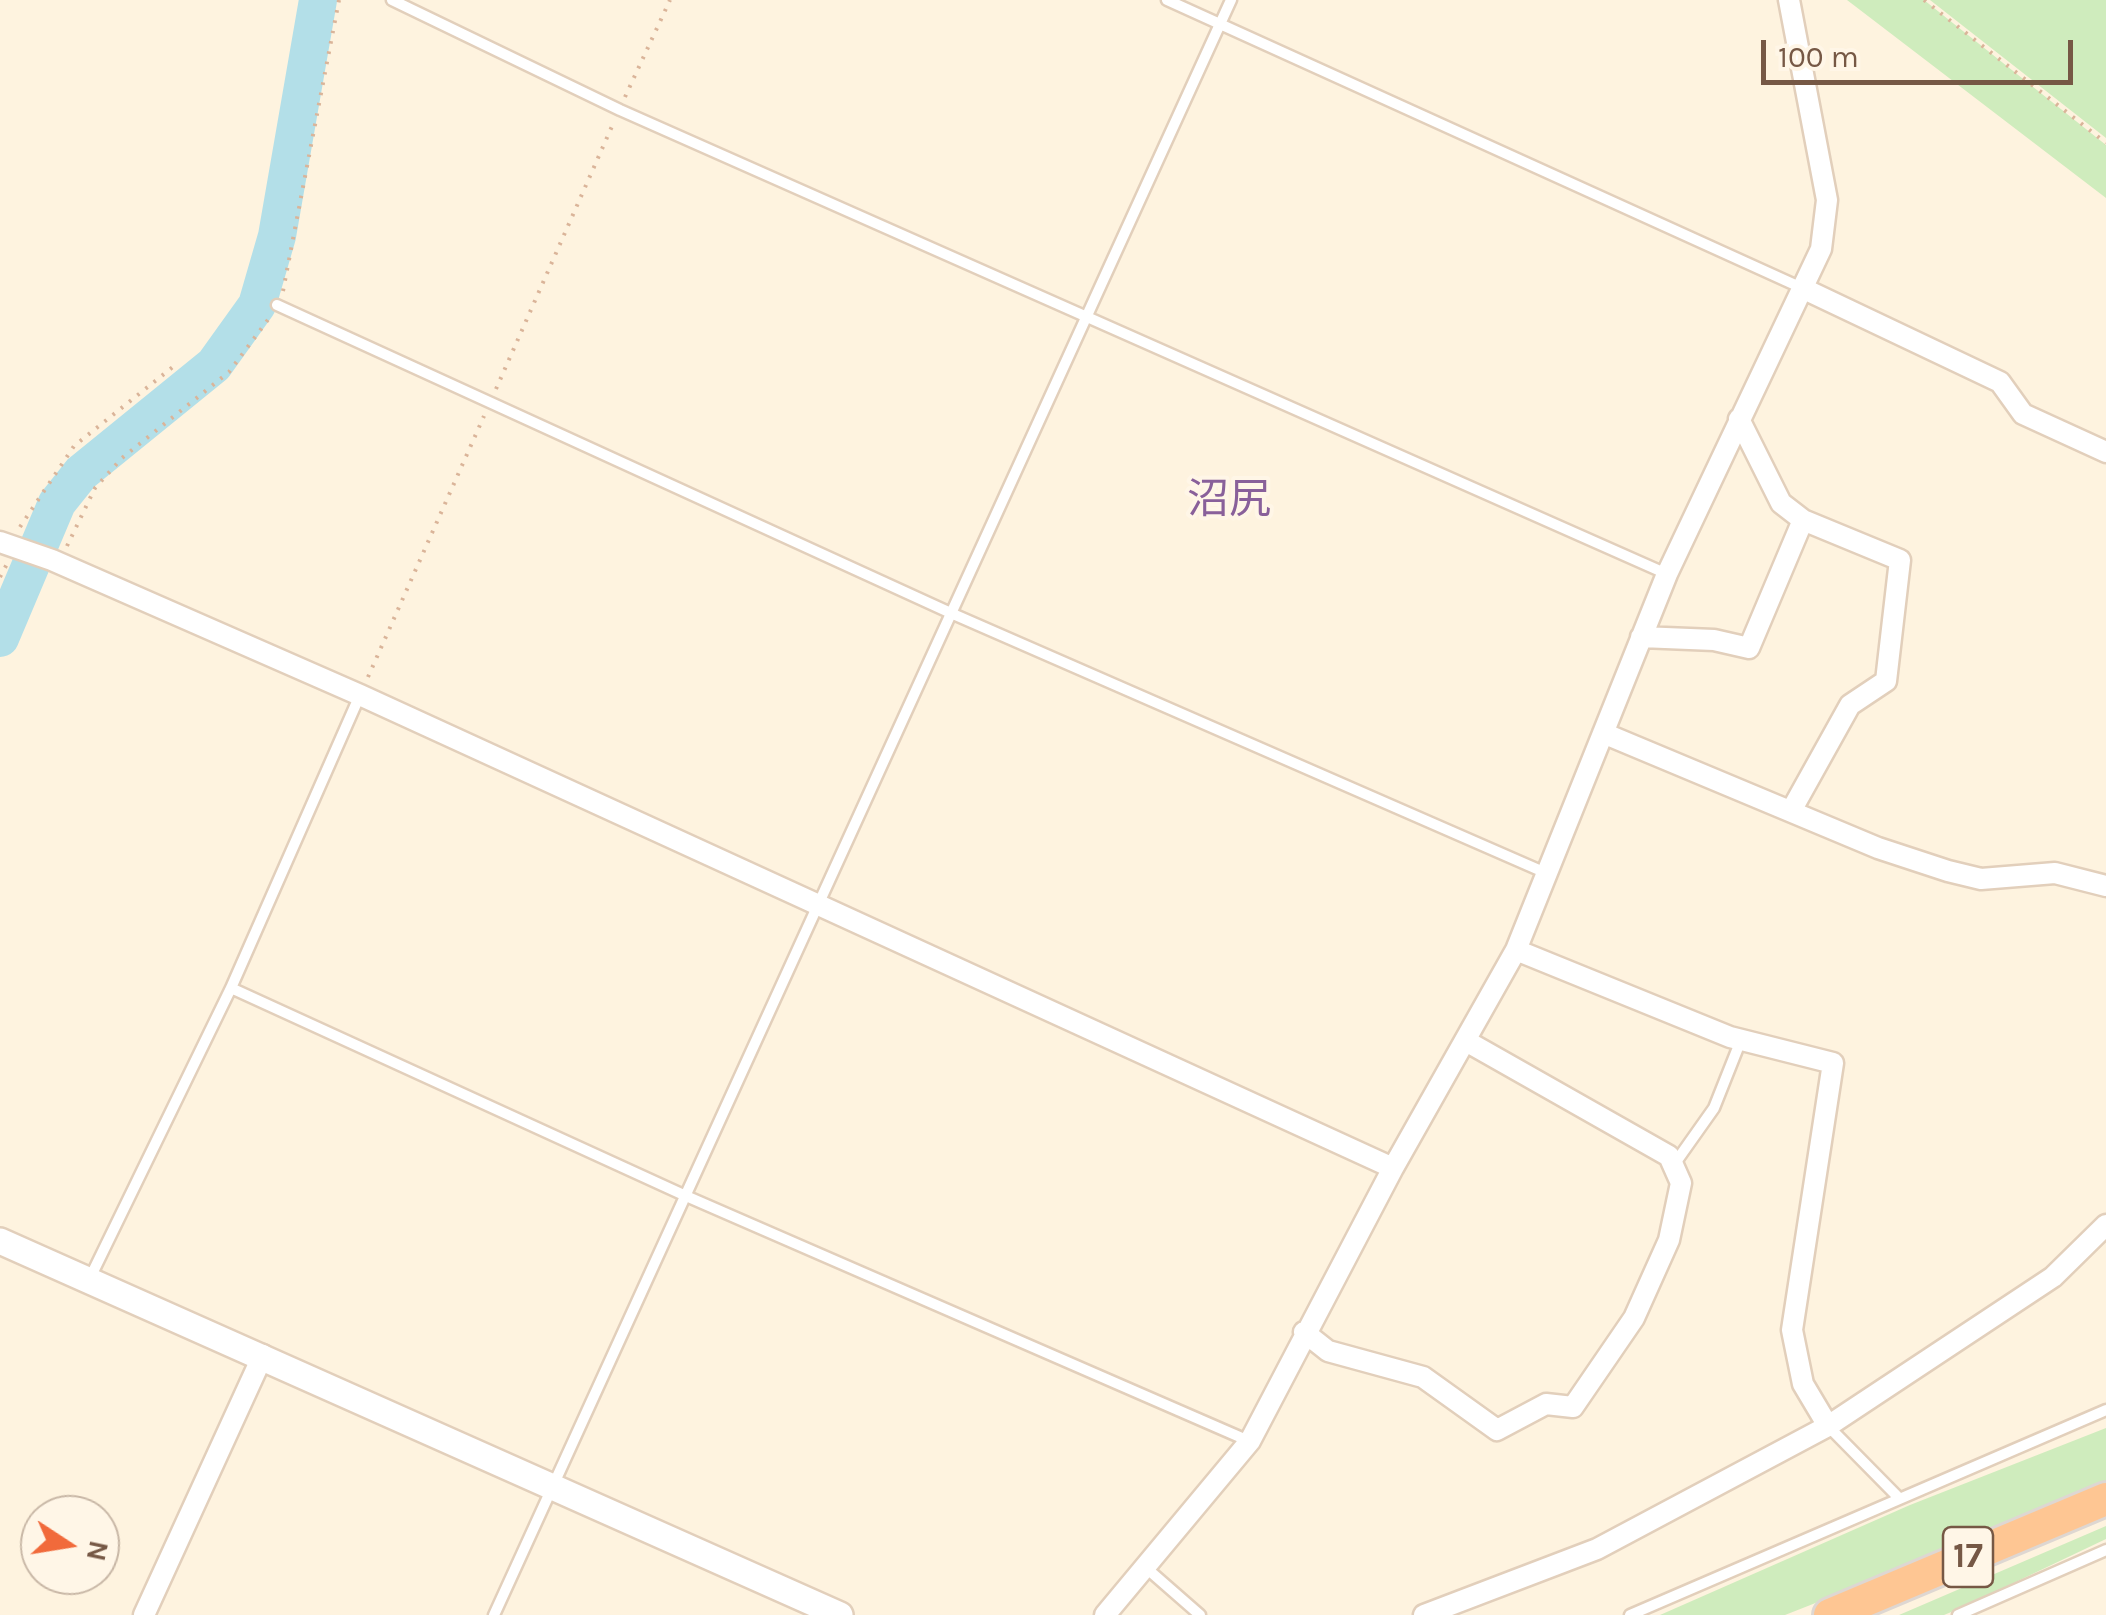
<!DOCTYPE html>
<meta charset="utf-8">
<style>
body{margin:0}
#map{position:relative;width:2106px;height:1615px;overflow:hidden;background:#fef3df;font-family:Karla,sans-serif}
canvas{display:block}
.north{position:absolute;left:20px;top:1495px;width:100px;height:100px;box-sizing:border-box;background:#fff6e7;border:2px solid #c8b7a6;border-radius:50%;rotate:102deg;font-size:28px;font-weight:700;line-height:40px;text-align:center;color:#765845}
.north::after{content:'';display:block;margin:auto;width:35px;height:45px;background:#f16a3b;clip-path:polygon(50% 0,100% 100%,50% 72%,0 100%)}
.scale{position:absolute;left:1761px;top:40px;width:312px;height:45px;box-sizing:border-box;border:5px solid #765845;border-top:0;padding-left:12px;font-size:30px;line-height:35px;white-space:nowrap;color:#765845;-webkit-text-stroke:8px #fff6e7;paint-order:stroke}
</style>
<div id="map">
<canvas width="2106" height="1615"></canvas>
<div class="north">N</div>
<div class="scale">100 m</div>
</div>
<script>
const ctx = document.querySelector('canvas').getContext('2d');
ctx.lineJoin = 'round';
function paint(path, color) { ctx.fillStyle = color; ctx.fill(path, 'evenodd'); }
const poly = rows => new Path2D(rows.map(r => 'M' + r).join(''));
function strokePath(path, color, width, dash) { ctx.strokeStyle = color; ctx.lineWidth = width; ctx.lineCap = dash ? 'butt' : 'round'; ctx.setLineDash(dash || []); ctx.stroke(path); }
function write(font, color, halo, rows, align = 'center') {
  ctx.font = font + ' Karla,"Noto Sans JP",sans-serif'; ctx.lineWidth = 8; ctx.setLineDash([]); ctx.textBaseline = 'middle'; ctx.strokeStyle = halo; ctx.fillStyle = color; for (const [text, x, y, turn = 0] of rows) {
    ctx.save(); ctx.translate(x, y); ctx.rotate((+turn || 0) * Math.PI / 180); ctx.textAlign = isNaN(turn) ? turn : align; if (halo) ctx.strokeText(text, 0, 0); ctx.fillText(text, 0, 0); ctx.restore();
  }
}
const green = poly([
 [1847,0,1924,0,2106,145,2106,198],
 [1930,0,2106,0,2106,138],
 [2106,1428,2106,1481,1813,1604,1785,1615,1660,1615,1910,1505],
 [2106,1526,2106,1539,1961,1608,1944,1615,1899,1615]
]);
const river = poly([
 [0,638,57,503,81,473,214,365,257,305,277,236,318,0]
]);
const path = poly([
 [1924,0,2106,143],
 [625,97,670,0],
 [283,291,339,0],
 [496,389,613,124],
 [20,527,74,446,174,366],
 [67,546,95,488,122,458,229,372,270,317],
 [0,577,7,564],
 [368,677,484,416]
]);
const service = poly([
 [392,0,620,110,1667,574],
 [1167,0,1802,288],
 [277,305,953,614,1546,873],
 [231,988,686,1196,1249,1441],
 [1673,1166,1714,1108,1741,1040],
 [89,1280,231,988,360,695],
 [1829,1427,1898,1497],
 [1144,1566,1200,1615],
 [494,1615,1231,0],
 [1630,1615,2106,1410],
 [1958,1615,2106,1550]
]);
const minor = poly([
 [1802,288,2000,382,2023,414,2106,452],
 [1739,419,1781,503,1803,520,1900,560,1886,681,1850,705,1791,811],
 [0,542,52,560,360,695,1393,1168],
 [1641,637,1714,640,1749,648,1803,520],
 [1603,733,1878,848,1948,871,1981,879,2055,873,2106,886],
 [1516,950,1730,1037,1833,1063,1792,1330,1803,1384,1828,1426],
 [1304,1332,1328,1351,1423,1377,1497,1430,1546,1404,1573,1407,1634,1318,1669,1240,1681,1183,1669,1156,1466,1041],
 [144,1615,263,1355],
 [1105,1615,1250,1441,1393,1168,1516,950,1667,574,1821,249,1827,200,1789,0],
 [1424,1615,1597,1549,1828,1426,2053,1277,2106,1225]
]);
const tertiary = poly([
 [0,1241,840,1615]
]);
const trunk = poly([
 [1830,1615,2106,1499]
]);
const shields = [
 [1968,1557,50]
];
const shieldNames = [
 ["17",1968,1557]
];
const quarterNames = [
 ["沼尻",1229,501]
];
paint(green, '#cfecbd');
strokePath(river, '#b3dfe8', 38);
strokePath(service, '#e2cfbb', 15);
strokePath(minor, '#e2cfbb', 25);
strokePath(tertiary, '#e2cfbb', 30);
strokePath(trunk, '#ded7d2', 38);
strokePath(path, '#dab499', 4, [2.5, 8]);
strokePath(service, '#fff', 10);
strokePath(minor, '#fff', 20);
strokePath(tertiary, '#fff', 25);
strokePath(trunk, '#fec693', 32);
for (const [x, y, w] of shields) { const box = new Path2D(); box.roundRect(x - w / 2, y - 30, w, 60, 8); ctx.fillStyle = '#fff6e7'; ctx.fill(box); strokePath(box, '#765845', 2.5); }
write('bold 35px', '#765845', null, shieldNames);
write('42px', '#89609a', '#fff6e7', quarterNames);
</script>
